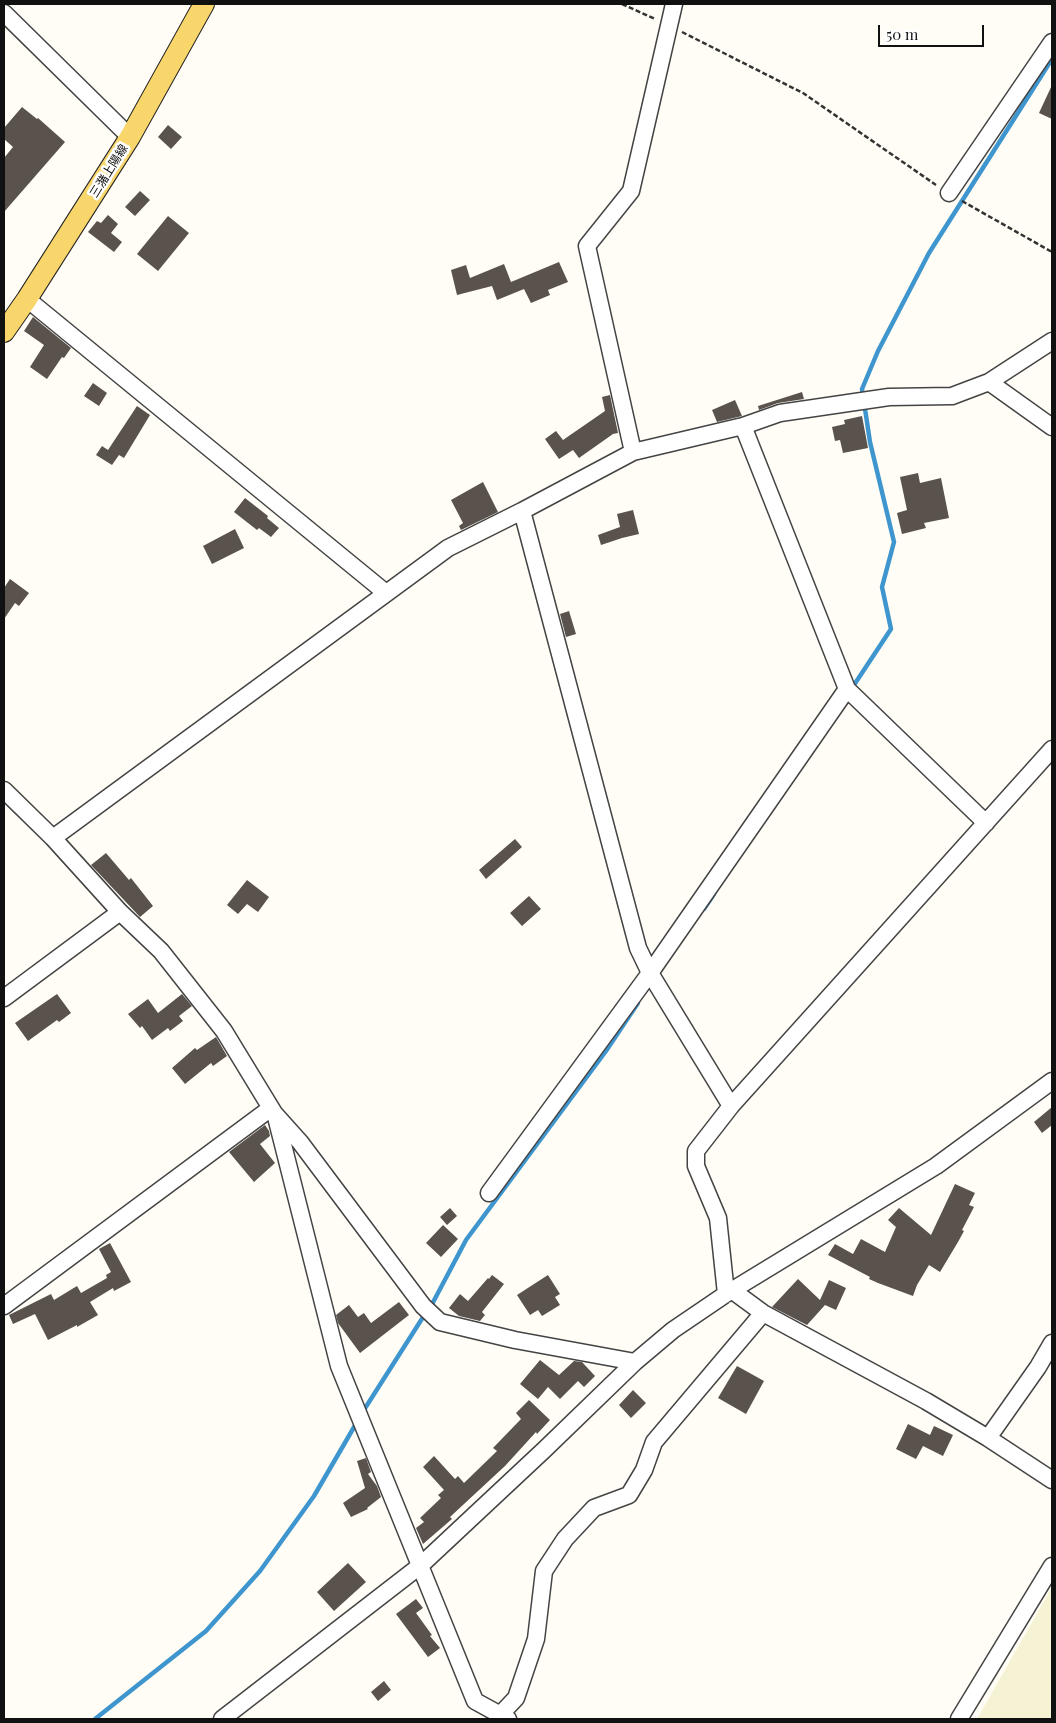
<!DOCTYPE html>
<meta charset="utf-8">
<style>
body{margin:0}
#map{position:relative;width:1056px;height:1723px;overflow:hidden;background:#fffdf5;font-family:"Playfair Display",serif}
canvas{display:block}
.frame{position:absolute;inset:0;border:5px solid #111;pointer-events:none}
.scale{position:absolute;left:878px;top:25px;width:106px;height:22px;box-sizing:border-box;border:2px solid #111;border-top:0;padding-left:6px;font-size:15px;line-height:18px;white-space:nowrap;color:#111;-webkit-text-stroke:4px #fff;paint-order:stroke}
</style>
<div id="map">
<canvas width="1056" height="1723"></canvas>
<div class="frame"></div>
<div class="scale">50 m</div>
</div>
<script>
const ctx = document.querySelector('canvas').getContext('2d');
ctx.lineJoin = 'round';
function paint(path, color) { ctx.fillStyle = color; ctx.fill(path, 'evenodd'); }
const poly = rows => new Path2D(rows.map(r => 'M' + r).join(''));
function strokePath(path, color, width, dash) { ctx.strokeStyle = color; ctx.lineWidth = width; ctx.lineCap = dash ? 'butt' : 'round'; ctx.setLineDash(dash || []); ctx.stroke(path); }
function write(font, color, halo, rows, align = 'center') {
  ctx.font = font + ' "Playfair Display","Noto Sans JP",serif'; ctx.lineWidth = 5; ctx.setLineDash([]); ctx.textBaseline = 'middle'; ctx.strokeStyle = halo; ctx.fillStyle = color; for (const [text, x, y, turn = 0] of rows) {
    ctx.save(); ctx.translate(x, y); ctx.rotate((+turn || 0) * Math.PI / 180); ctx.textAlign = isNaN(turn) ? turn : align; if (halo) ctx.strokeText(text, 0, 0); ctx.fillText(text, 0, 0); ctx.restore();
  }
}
const farmland = poly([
 [1052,1587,1052,1719,977,1719]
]);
const stream = poly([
 [852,688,891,629,882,587,894,542,870,442,862,389,878,351,929,253,1052,59],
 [704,909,714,894],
 [430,1308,466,1240,606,1051,638,1003],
 [362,1413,425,1314],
 [95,1719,206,1631,260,1571,314,1496,357,1422]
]);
const building = poly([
 [1052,85,1052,119,1039,113],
 [22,107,37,119,38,118,65,142,4,212,4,158,13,147,4,139,4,128],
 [168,125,182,137,171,149,158,137],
 [140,191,150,200,135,216,125,207],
 [108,215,118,224,111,233,122,242,114,252,88,232,97,221,101,223],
 [168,216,189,233,158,271,137,254],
 [559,262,568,282,548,290,550,295,531,303,524,289,497,300,492,286,457,295,451,270,466,265,470,278,504,264,511,282],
 [33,317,71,348,64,358,62,357,47,379,30,367,44,345,24,331],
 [93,383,107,393,99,406,84,396],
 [802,392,804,399,778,403,759,410,758,406],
 [610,395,618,433,613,434,579,458,573,450,559,459,545,439,556,431,563,440,605,411,602,397],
 [735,400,742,416,717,422,712,410],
 [137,406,150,415,124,458,119,455,112,465,96,455,102,446,108,450],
 [862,416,868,448,843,453,840,440,835,441,832,427,845,424,844,420],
 [918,473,920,483,941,478,949,518,924,523,926,528,902,534,897,513,907,510,900,477],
 [483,482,498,512,461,530,459,526,463,523,451,500],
 [245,498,268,516,267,518,279,528,271,537,259,528,257,530,234,512],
 [633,510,639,534,622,538,601,545,598,535,620,527,617,514],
 [235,529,244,548,212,564,203,546],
 [10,579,29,593,19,606,15,603,4,619,4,588],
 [569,611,576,634,566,637,560,614],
 [515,839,522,847,486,879,479,870],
 [106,853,129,880,131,878,153,906,140,917,91,865],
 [247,880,269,897,258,912,247,904,238,914,227,905],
 [529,896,541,909,522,926,510,913],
 [57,994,71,1013,59,1022,57,1020,28,1041,15,1023],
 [182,994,192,1006,179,1016,183,1021,170,1031,168,1028,152,1040,142,1026,140,1028,128,1014,148,999,158,1013],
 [216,1037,227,1056,213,1066,211,1063,185,1084,172,1068,195,1048,197,1050],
 [1052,1107,1052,1125,1042,1133,1034,1122],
 [265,1125,269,1131,270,1136,260,1144,275,1163,254,1182,229,1152],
 [955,1184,975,1193,969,1205,974,1207,962,1230,964,1231,958,1242,940,1272,929,1265,917,1285,913,1296,878,1283,869,1279,870,1277,828,1255,835,1244,853,1254,861,1239,885,1252,896,1227,888,1220,899,1208,931,1235],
 [450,1208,457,1216,447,1225,440,1217],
 [443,1225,458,1239,441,1257,426,1243],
 [110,1243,131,1282,114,1291,113,1288,90,1302,98,1315,77,1327,77,1325,48,1340,35,1314,13,1324,9,1315,51,1294,54,1300,77,1286,81,1293,107,1278,106,1275,111,1272,99,1249],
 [492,1275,504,1284,482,1312,485,1315,480,1321,459,1316,449,1308,460,1294,468,1301,488,1278,489,1279],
 [548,1275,560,1294,555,1297,560,1305,542,1316,538,1310,530,1315,517,1295],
 [798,1279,820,1300,829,1280,846,1288,836,1310,825,1305,807,1325,772,1307],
 [399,1302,409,1315,360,1353,338,1323,336,1315,349,1305,358,1317,364,1313,371,1323],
 [540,1360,559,1375,574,1361,582,1362,595,1376,584,1387,578,1381,560,1399,548,1387,538,1399,520,1384],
 [737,1366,764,1381,746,1414,718,1398],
 [633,1390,646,1403,631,1418,619,1405],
 [529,1400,550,1420,537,1434,536,1432,505,1466,450,1517,452,1519,423,1544,416,1528,424,1522,420,1518,441,1498,438,1495,444,1490,423,1467,434,1456,455,1479,458,1476,464,1483,497,1451,493,1448,521,1419,516,1413],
 [908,1424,930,1435,934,1426,953,1435,943,1456,923,1446,916,1459,896,1449],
 [366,1458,371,1472,368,1474,377,1486,381,1497,367,1508,368,1509,351,1517,343,1503,365,1488,357,1461],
 [348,1563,366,1582,334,1611,317,1592],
 [416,1599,423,1608,416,1613,432,1635,430,1636,440,1648,428,1657,396,1614],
 [384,1681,391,1690,378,1701,371,1692]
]);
const path = poly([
 [622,4,655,19],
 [682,32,803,93,936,185],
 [962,201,1052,252]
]);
const minor = poly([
 [4,13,130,137],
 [949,193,1052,42],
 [27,299,386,593],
 [989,382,1052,427],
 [743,426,847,689,986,823],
 [633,452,587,246,631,191,674,4],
 [522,511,638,948,650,973,731,1106],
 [4,790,53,838,120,912,161,951,224,1031,274,1113,300,1142,423,1306,440,1322,515,1340,635,1362],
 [53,838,448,548,522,511,633,452,743,426,780,413,889,397,952,396,989,382,1052,341],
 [4,998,120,912],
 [276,1117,339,1366,475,1701,508,1719],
 [489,1193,650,973,847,689],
 [733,1291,763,1313,926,1401,988,1438,1052,1480],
 [726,1294,718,1218,696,1166,696,1151,731,1106,1052,749],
 [4,1306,271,1108],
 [988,1438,1038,1367,1052,1343],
 [500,1715,516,1698,536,1639,544,1571,565,1539,594,1508,629,1495,644,1470,654,1442,763,1313],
 [222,1719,421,1565,544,1450,635,1362,673,1330,726,1294,936,1166,1052,1081],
 [959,1719,1052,1566]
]);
const major = poly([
 [4,332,27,299,130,137,204,4]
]);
const streetNames = [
 ["三潴上陽線",109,171,-58]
];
paint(farmland, '#f6f3d4');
strokePath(stream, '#3f96cf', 4.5);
paint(building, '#5a524d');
strokePath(minor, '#444', 19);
strokePath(major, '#222', 22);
strokePath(path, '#333', 2.5, [5, 2.5]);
strokePath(minor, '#fff', 16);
strokePath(major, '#f9d66b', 20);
write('12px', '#111', '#fff', streetNames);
</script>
